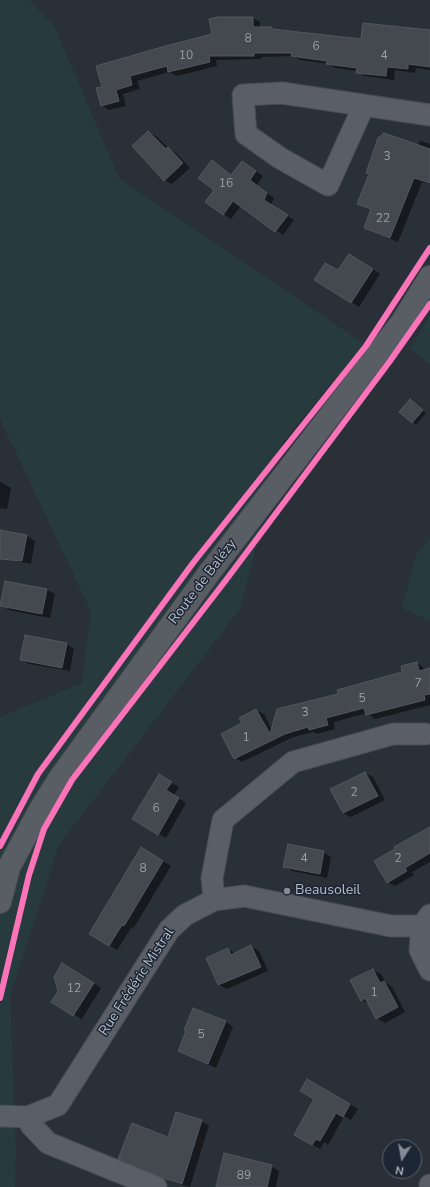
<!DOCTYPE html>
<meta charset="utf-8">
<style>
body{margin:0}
#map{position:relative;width:430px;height:1187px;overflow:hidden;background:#2a3038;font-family:"Nunito Sans",sans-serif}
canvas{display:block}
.north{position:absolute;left:382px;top:1139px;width:40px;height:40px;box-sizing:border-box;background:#1d2633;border:1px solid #59626f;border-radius:50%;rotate:191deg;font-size:11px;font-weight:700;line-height:16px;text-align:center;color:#b4bcc9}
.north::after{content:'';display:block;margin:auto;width:14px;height:18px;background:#848b96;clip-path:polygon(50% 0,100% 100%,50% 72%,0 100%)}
</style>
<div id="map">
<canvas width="430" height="1187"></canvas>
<div class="north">N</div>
</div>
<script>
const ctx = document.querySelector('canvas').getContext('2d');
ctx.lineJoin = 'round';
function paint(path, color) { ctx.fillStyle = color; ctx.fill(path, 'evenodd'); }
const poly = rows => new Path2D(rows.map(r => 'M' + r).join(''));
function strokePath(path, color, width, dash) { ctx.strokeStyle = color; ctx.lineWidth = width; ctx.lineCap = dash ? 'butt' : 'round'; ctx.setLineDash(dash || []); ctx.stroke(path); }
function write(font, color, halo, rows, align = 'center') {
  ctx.font = font + ' "Nunito Sans",sans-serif'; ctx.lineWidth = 3; ctx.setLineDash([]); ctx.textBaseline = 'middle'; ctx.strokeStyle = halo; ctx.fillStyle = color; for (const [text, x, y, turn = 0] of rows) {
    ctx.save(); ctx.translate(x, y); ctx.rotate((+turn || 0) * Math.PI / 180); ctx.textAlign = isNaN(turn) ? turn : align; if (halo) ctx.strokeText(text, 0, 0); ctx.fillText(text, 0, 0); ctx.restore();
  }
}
const green = poly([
 [0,0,29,0,54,26,119,178,364,344,283,442,240,609,59,845,10,996,16,1151,15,1187,0,1187,0,717,82,683,91,611,0,419],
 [430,315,430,365,411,348],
 [430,538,430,621,402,608,416,555]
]);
const shadow = poly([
 [253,18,260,22,260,28,272,28,275,30,361,40,430,45,430,70,416,68,415,73,395,70,394,80,365,76,357,72,358,71,335,68,328,64,300,60,293,56,261,57,261,59,216,60,217,66,177,76,169,72,137,81,140,89,123,94,126,106,109,110,102,106,103,87],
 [148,132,156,136,168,148,176,153,190,168,172,184,164,180],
 [420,141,430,144,430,184,422,182,398,242,373,232,365,228,372,210,358,203,418,146],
 [212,162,232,175,242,162,263,176,257,185,274,198,271,205,294,220,283,235,241,206,231,219,207,202,216,190],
 [357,259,380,274,359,307,351,302,338,272],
 [414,403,426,413,416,425,401,412],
 [0,482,11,488,7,509,0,508],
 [0,531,27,536,35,541,31,564,0,558],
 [47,590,55,594,50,618,9,610,2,605],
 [66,644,74,648,70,671,29,664,21,660],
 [417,663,424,668,425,670,430,669,430,705,375,719,367,713,334,722,335,729,317,734,314,732,293,737,242,762,235,758,243,723,256,710,264,714,272,730,339,694,403,672],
 [365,773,373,777,385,800,351,817,343,813],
 [159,775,179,787,174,795,186,803,166,838,133,819],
 [430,828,430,862,412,872,414,875,395,886,387,882,396,849],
 [141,848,171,866,133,929,131,928,117,950,90,934],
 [323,852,331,857,327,878,292,871,284,866],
 [251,946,259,951,268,971,227,989,219,985,207,958,228,949,235,954],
 [71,969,101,988,82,1019,52,1002],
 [373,970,381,974,386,983,392,987,405,1012,385,1023,377,1018,370,1005,362,1000],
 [194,1009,226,1022,233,1027,216,1068,179,1051,187,1031],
 [308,1080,358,1109,351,1120,344,1116,328,1145,324,1142,320,1149,296,1135,315,1099],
 [201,1121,209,1125,190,1187,172,1182,127,1163,169,1138],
 [271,1166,279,1171,276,1187,217,1187]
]);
const building = poly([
 [218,17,253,17,253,27,272,27,272,29,361,39,363,23,430,30,430,67,408,64,408,69,387,67,386,76,356,73,357,68,326,64,327,61,291,56,292,53,254,53,254,56,209,56,210,62,168,72,167,66,130,76,132,85,116,90,119,101,101,106,96,88,102,87,96,66,162,47,212,34,209,19,218,17],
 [148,131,166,149,168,147,183,163,164,181,132,146,148,131],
 [384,133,430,149,430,183,414,178,390,238,364,228,371,209,357,204,369,174,366,173,378,138,384,133],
 [212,160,231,175,242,161,256,171,250,180,267,193,264,200,288,215,275,232,233,201,223,215,205,202,214,190,198,178,212,160],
 [349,254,373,269,351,303,314,280,325,263,338,270,349,254],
 [410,399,423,410,412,423,399,412,410,399],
 [0,530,27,535,22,561,0,559,0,530],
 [5,581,47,589,42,614,0,606,5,581],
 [25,635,67,643,62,668,20,660,25,635],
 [417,662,419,671,430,668,430,694,424,695,425,700,366,715,364,708,326,718,328,725,309,730,308,727,285,734,234,759,221,734,242,723,239,718,256,709,270,734,277,709,338,694,337,690,402,672,401,666,417,662],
 [365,772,378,796,343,813,330,789,365,772],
 [159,774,172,782,166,790,179,798,158,835,132,819,159,774],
 [430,827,430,853,405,868,407,871,387,883,374,861,395,849,394,847,430,827],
 [288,844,324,851,320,874,283,867,288,844],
 [141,847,163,861,124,926,122,925,109,946,89,934,141,847],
 [251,945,261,967,218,985,206,958,228,948,231,955,251,945],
 [62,963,94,983,73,1016,51,1002,58,991,54,977,62,963],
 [373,969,380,983,384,981,398,1007,376,1019,365,998,361,1001,350,980,373,969],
 [193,1008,226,1021,208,1064,178,1051,186,1031,184,1030,193,1008],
 [307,1079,350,1104,343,1117,336,1113,320,1141,316,1139,312,1145,294,1135,314,1099,300,1091,307,1079],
 [176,1112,202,1120,182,1184,163,1178,118,1159,132,1123,168,1137,176,1112],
 [224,1153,272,1165,267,1187,216,1187,224,1153]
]);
const street = poly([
 [364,105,328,185,280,158,246,134,243,95,282,93,430,115],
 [214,900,212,878,223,820,293,762,393,734,425,734],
 [430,915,422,926,420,950,430,970],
 [0,1116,28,1117,58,1105,169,930,185,915,214,900,244,896,391,926,422,926],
 [28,1117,31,1125,48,1143,156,1187],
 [430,1187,430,1185]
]);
const secondary = poly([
 [0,902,9,867,41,808,59,779,209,573,402,322,430,277]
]);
const cycleway = poly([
 [0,846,38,774,193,563,366,346,430,248],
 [0,998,29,875,44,829,72,780,226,580,390,361,430,304]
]);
const markers = [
 [287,891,4,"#848b96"]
];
const numberNames = [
 ["8",248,39],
 ["6",316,47],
 ["10",186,56],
 ["4",384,56],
 ["3",387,157],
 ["16",226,184],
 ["22",383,219],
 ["7",418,684],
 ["5",362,699],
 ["3",305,713],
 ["1",246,738],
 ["2",354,793],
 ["6",156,809],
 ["4",304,859],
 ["2",398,859],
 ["8",143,869],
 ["12",74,989],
 ["1",374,993],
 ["5",201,1035],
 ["89",244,1176]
];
const streetNames = [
 ["Route de Balézy",203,582,-53],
 ["Rue Frédéric Mistral",137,982,-57]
];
const poiNames = [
 ["Beausoleil",295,891]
];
paint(green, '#273a3e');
paint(shadow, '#0007');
paint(building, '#444950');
strokePath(building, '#52575f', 1);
strokePath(street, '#484c53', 23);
strokePath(secondary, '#484c53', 24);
strokePath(street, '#5a5e66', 21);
strokePath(secondary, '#595d64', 22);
strokePath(cycleway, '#fb73b8', 6);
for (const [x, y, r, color] of markers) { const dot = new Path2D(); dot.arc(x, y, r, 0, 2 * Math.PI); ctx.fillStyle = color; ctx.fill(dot); strokePath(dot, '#1d2633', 1.5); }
write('12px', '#989fab', null, numberNames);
write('14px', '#b4bcc9', '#1d2633', streetNames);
write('14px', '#b4bcc9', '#1d2633', poiNames, 'left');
</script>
